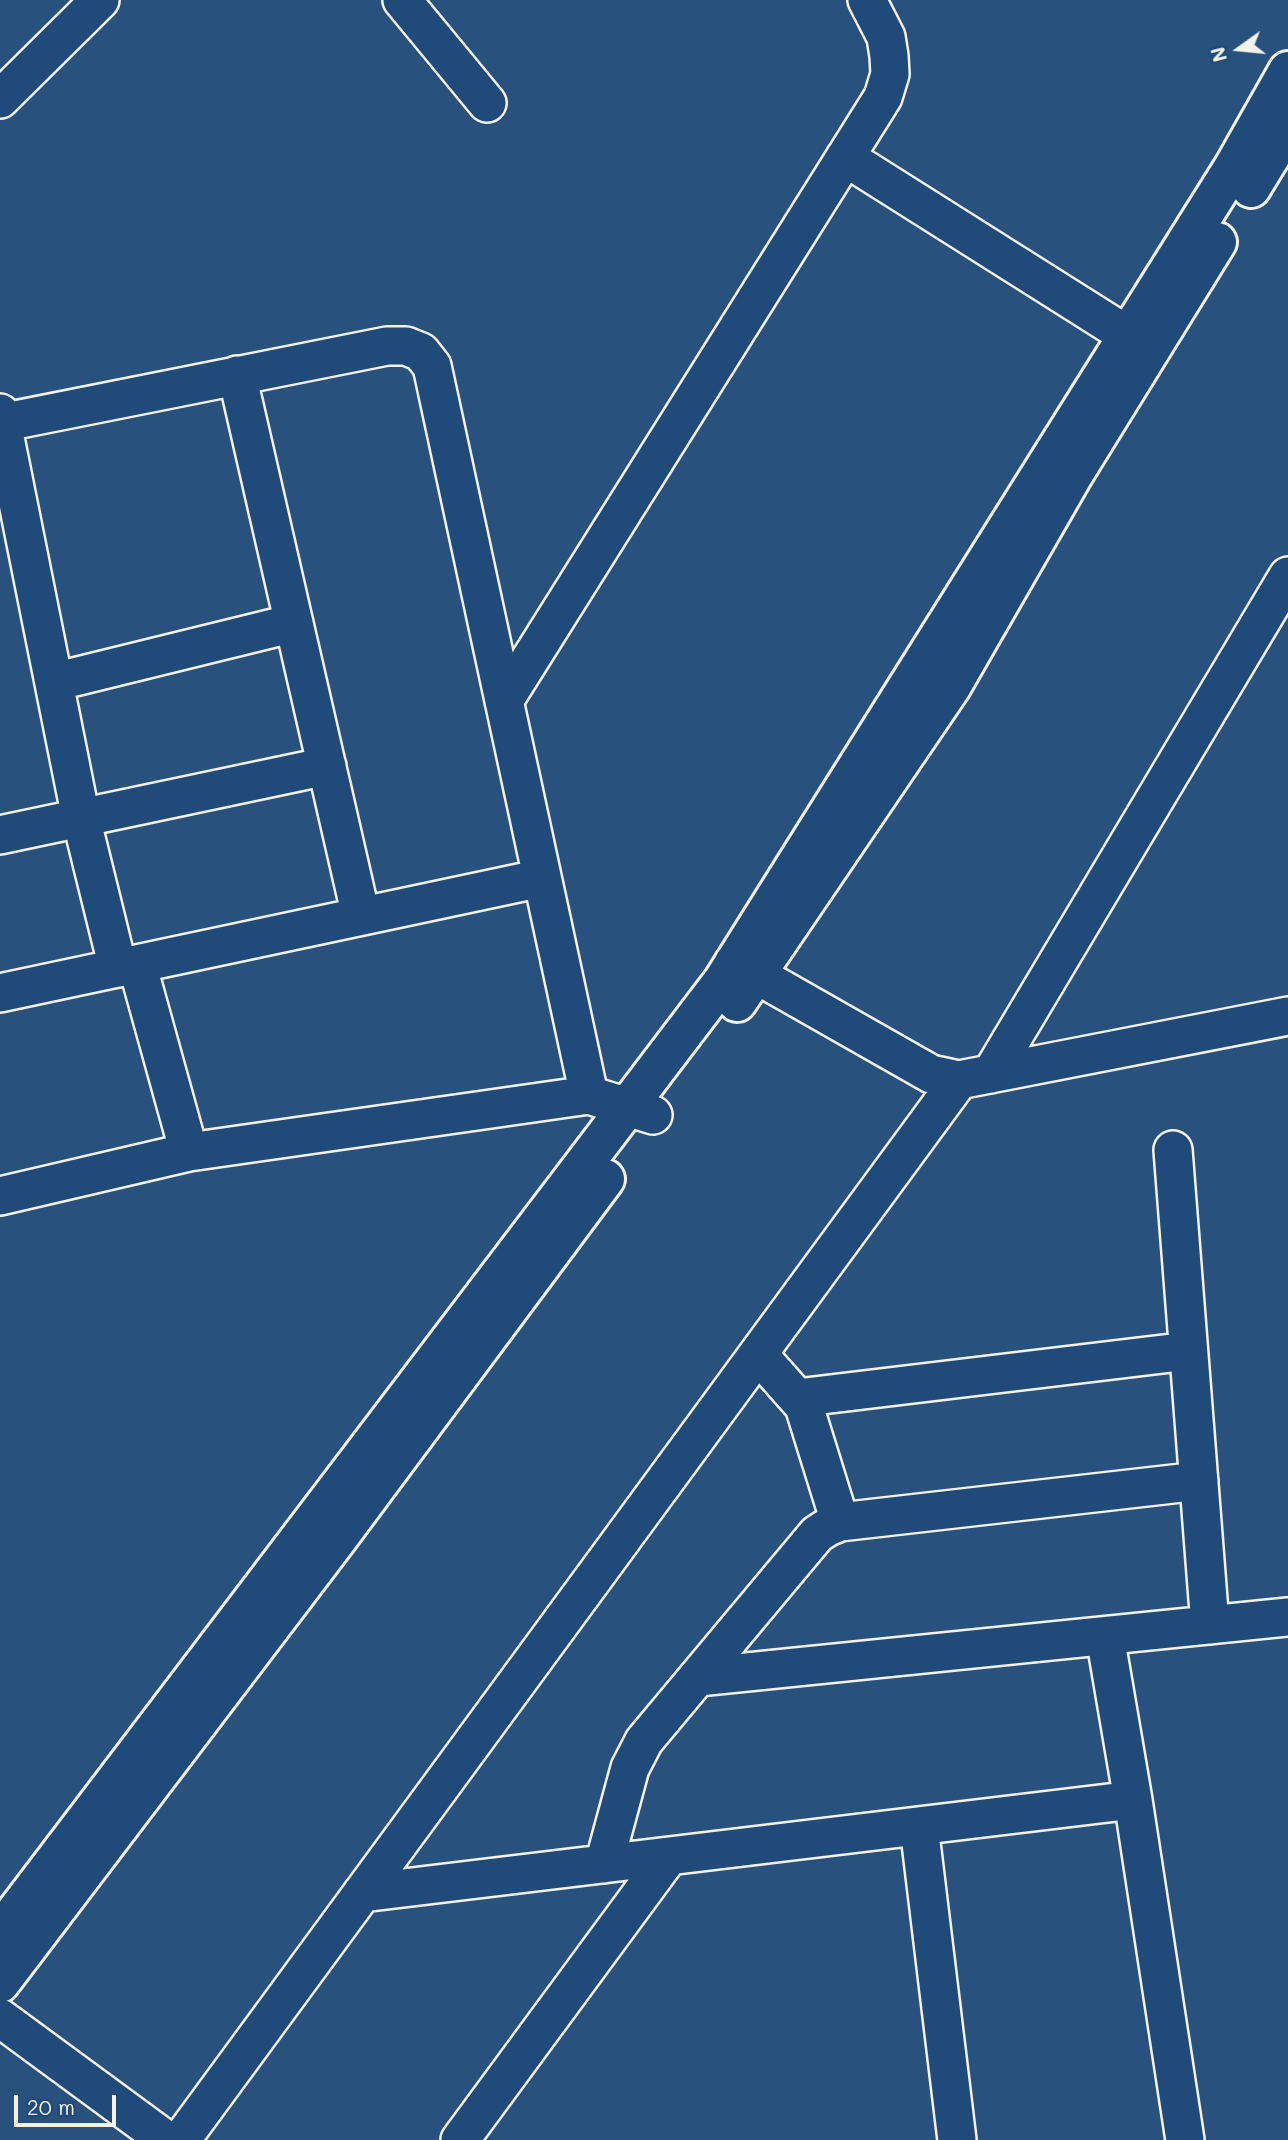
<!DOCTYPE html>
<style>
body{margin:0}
#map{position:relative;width:1288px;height:2140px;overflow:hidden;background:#28517e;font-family:Mali,sans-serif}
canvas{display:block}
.north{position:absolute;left:1204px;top:14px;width:70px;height:70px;-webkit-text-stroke:5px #1f4a7a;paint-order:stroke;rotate:255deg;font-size:19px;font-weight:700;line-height:28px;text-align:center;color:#f4f1e8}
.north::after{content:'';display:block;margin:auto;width:24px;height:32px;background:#f4f1e8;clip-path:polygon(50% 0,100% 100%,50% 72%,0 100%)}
.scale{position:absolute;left:14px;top:2095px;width:102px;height:32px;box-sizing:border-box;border:4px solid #f4f1e8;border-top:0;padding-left:9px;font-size:21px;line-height:24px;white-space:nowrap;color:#f4f1e8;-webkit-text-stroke:5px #1f4a7a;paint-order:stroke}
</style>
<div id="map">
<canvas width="1288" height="2140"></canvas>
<div class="north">N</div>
<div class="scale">20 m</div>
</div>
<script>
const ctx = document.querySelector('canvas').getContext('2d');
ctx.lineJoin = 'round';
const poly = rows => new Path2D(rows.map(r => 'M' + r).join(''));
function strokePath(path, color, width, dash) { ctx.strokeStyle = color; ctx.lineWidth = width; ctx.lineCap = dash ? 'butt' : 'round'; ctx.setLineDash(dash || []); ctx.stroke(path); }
const street = poly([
 [402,0,487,103],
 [0,99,100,0],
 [845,157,1127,335],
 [237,375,361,916],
 [0,413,81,818,118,968],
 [0,423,387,346,406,346,421,352,432,366,589,1095],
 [54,682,294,623],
 [504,701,883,97,890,74,889,56,886,37,867,0],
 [0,835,327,766],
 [734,962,931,1074,959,1080,1288,1016],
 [137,964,189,1152],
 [0,993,542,878],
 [991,1074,1288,576],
 [1173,1150,1210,1625],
 [0,1196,189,1152,589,1095,653,1115],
 [758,1354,804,1406,840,1522],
 [797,1398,1188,1351],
 [1105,1636,1133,1800,1185,2140],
 [698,1677,1288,1617],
 [919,1826,957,2140],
 [604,1864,630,1768,644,1741,817,1534,828,1527,840,1522,1199,1481],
 [362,1893,1133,1800],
 [0,2018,166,2140],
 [181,2140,959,1080],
 [460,2140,669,1856]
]);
const secondary = poly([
 [1251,188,1288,127],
 [737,1002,951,687,1073,475,1217,242],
 [0,1933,723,981,1233,168,1288,71],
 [0,1983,338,1538,605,1179]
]);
strokePath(street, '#f4f1e8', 42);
strokePath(secondary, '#f4f1e8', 44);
strokePath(street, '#1f4a7a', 37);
strokePath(secondary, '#1f4a7a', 38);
</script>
